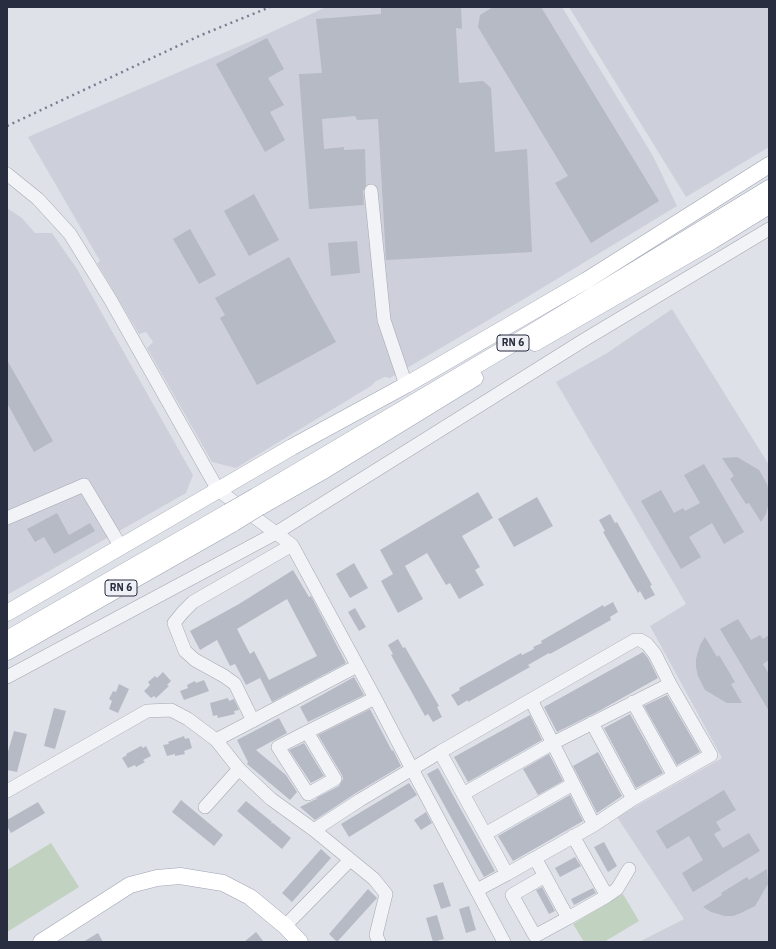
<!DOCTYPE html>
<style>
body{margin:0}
#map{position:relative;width:776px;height:949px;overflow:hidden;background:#dfe1e8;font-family:"IBM Plex Sans",sans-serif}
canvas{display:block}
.frame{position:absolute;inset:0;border:8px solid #282d3f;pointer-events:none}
</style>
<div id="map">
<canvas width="776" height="949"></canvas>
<div class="frame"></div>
</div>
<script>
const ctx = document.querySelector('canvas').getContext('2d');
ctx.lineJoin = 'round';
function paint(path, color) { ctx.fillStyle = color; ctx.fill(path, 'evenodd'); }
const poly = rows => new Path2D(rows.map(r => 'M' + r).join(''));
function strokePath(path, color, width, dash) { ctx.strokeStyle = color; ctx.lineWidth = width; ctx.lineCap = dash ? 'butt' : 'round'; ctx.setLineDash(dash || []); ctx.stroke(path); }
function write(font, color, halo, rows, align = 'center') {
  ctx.font = font + ' "IBM Plex Sans",sans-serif'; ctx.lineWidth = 3; ctx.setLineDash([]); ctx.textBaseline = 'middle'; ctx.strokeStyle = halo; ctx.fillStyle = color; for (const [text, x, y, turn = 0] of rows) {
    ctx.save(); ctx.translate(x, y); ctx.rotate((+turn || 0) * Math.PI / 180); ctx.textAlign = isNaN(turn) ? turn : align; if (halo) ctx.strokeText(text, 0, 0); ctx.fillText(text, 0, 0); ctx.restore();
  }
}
const built = poly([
 [326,7,562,7,653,156,677,206,529,296,390,378,385,377,376,381,371,386,236,468,212,462,147,348,153,342,146,332,139,334,97,263,100,261,28,137,265,35],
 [569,7,769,7,769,147,686,197],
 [7,208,22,218,35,233,52,233,77,269,193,475,186,493,7,595],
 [672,309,769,465,769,942,639,942,684,919,617,817,722,758,650,626,686,604,556,382,607,353]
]);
const green = poly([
 [51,843,79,887,7,932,7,870],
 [623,894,639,921,604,942,584,942,573,924]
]);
const building = poly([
 [381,7,461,7,462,29,456,28,459,83,483,81,491,88,495,152,527,149,532,252,386,260,378,119,357,120,355,116,322,119,324,149,344,147,344,150,365,149,366,185,363,191,364,205,309,209,299,74,322,73,316,19,381,14],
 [493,7,541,7,659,201,591,243,555,183,568,176,478,27,480,15],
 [267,38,284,69,268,78,284,105,270,112,285,140,265,152,216,64],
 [254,194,279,240,249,256,224,211],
 [190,229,216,275,199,284,173,239],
 [357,241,360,273,331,276,328,243],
 [289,257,336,342,257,385,220,318,225,315,215,298],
 [7,360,53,441,34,452,7,403],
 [737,457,759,470,767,484,769,492,769,502,766,514,761,522,749,503,746,504,730,479,734,476,722,458],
 [704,464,744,532,724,544,712,523,689,537,701,557,681,569,641,501,661,490,674,513,683,508,685,511,700,503,684,475],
 [478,492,493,518,462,536,480,567,475,570,484,585,459,599,450,583,446,585,427,553,405,566,423,599,398,613,381,581,393,574,380,550],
 [537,497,553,526,514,547,498,519],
 [57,513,69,535,90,523,95,531,54,554,44,537,35,542,27,529],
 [610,514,615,523,617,522,652,585,650,586,655,595,645,600,640,591,638,593,603,532,605,531,599,520],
 [354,563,368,588,350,598,336,574],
 [293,570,309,597,311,596,346,663,272,702,260,678,246,685,235,664,230,666,217,640,200,650,190,631,239,604],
 [287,599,317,656,269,680,254,651,250,654,237,629],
 [613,602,618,612,610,617,611,620,550,654,549,653,528,665,530,667,468,702,468,700,458,706,451,695,460,690,459,688,521,653,522,655,534,649,533,647,542,643,541,641,603,605,604,607],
 [355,608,366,627,359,631,348,612],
 [738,619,751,640,760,635,763,639,769,635,769,660,763,664,769,674,769,711,720,629],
 [705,637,717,657,719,655,735,682,731,684,742,703,727,703,705,690,698,676,696,667,696,659,700,645],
 [398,639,403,648,405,647,439,706,437,707,442,717,433,722,428,714,425,716,391,655,393,654,388,645],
 [643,652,648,658,658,678,599,711,557,732,544,707],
 [163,672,171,681,167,685,169,686,156,698,154,696,151,698,144,691,150,685,148,682,155,676,157,678],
 [354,677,364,695,308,722,300,707],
 [204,680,209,691,184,700,180,691,188,688,187,685,195,681,196,683],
 [119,684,129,689,118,713,109,709,112,701,109,699,113,691,116,692],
 [667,695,700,752,677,765,644,706],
 [228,698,229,701,234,699,239,710,234,711,235,714,218,718,217,715,213,716,210,703],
 [54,708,66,711,55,749,44,746],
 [370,709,392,751,393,750,401,766,356,793,315,820,300,807,316,799,318,800,316,798,339,786,343,779,342,775,318,735],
 [630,714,663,773,636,788,604,728],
 [530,715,542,740,468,782,454,757],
 [279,718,287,733,256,750,286,775,297,792,290,800,247,764,248,762,237,740],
 [14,731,27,734,17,772,7,770,7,755],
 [184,736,185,739,189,738,192,748,184,751,185,754,175,756,175,754,167,756,163,745,169,744,168,742],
 [304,743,324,776,311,783,289,750],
 [141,746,143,748,146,746,151,756,143,760,145,762,136,767,135,765,128,768,122,758,127,755,126,754],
 [598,752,622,796,597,813,573,766],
 [549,754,563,781,538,795,523,769],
 [438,768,495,871,484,877,427,774],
 [409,783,417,795,349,837,341,824],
 [724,790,736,810,716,822,721,830,714,834,723,848,749,833,760,851,693,892,682,873,703,860,689,836,667,849,656,831],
 [570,795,583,821,513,861,498,836],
 [181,800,223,835,214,846,172,812],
 [246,801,272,822,271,824,273,823,291,838,282,849,237,811],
 [38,802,45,813,11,833,7,826,7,820],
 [426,812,432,823,421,830,414,820],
 [604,842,617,866,608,872,594,847],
 [321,849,331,858,292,902,282,893],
 [575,857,581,866,560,877,555,868],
 [767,869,768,884,755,906,741,913,733,916,725,916,711,912,703,907,722,895,721,893,747,877,749,880],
 [443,882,451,906,441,909,433,885],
 [542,887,555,911,549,914,536,890],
 [593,888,596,893,574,905,571,899],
 [368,889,377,898,337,942,329,934],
 [469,906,476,930,466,933,459,909],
 [437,915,444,939,433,942,426,918],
 [256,932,264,942,244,942],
 [98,933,103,942,83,942]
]);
const minor = poly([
 [7,174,38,199,70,234,110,299,218,490,292,545,375,698,412,769,440,752,635,640,640,640,647,644,655,654,670,684,711,755,633,799,594,825,507,874,440,752],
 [371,191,384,320,406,385],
 [7,518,84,485,121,547],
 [7,677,276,533,584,340,769,229],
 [531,700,594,825],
 [633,702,674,776],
 [253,721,235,684,224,676,195,660,185,651,174,623,183,612,193,602,292,545],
 [592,723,633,799],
 [307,732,278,747,308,794,335,779,307,732,375,698],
 [216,740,357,666],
 [7,791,147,711,171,710,188,719,216,740,239,769,271,799,314,830,374,879,386,894,376,935,379,942],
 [463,794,553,743,670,684],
 [205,807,239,769],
 [314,830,360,800,412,769,504,942],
 [485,834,573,784],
 [535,858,545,876,568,918,535,936,512,895,545,876],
 [477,890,507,874],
 [607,896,617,889,629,869],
 [568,918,607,896,573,836],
 [285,926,350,860]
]);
const major = poly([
 [535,343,712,241,769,206],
 [256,496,531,333,769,188],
 [260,507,325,470,475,378],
 [7,613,292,447,406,385,587,280,769,165],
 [7,639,228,512],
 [7,652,234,523],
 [41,942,130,885,157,878,180,876,223,883,250,897,285,926,300,942]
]);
const rail = poly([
 [7,126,199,36,270,7]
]);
const majorBridge = poly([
 [228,512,256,496],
 [234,523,260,507]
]);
const shields = [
 [513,343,32],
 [121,588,32]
];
const shieldNames = [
 ["RN 6",513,343],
 ["RN 6",121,588]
];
paint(built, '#cdd0da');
paint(green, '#c2d2c0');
paint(building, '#b6bac5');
strokePath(minor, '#a4a7b2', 14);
strokePath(major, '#9ea4b4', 17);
strokePath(minor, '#f2f3f7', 13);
strokePath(major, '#fff', 16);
strokePath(rail, '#787e92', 2.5, [2, 4]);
strokePath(majorBridge, '#9ea4b4', 17, []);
strokePath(majorBridge, '#fff', 16);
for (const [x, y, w] of shields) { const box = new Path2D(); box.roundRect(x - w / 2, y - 8, w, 16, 3); ctx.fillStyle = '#eef0f6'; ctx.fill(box); strokePath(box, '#282d3f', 1); }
write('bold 10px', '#282d3f', null, shieldNames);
</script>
